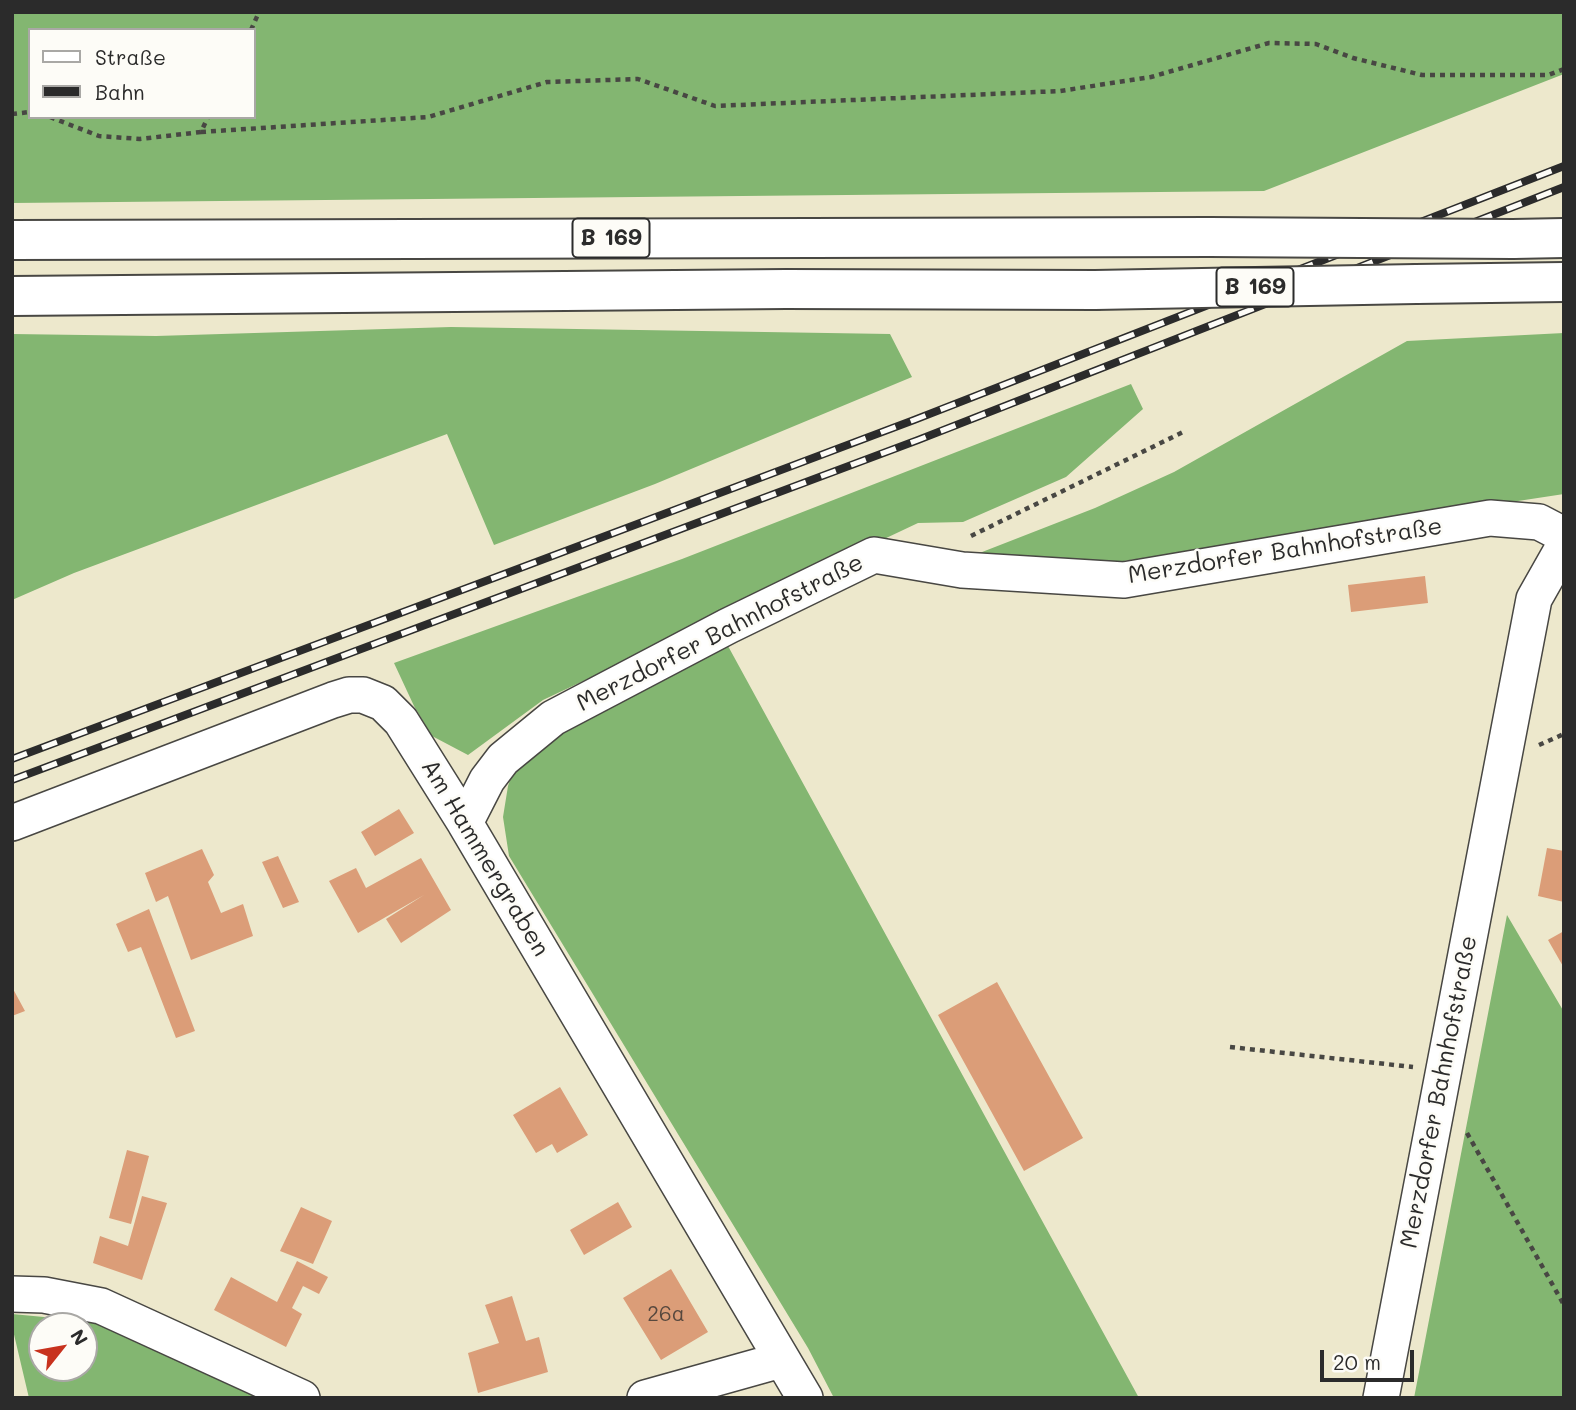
<!DOCTYPE html>
<meta charset="utf-8">
<style>
body{margin:0}
#map{position:relative;width:1576px;height:1410px;overflow:hidden;background:#ede8cc;font-family:Mali,sans-serif}
canvas{display:block}
.frame{position:absolute;inset:0;border:14px solid #2b2b2b;pointer-events:none}
.legend{position:absolute;left:28px;top:28px;width:228px;height:91px;box-sizing:border-box;background:#fdfcf7;border:2px solid #a9a8a5;margin:0;padding:9px 12px;list-style:none;font-size:21px;color:#2b2b2b}
.legend li{display:flex;align-items:center;gap:14px;height:35px}
.legend b{width:35px;border:2px solid #a9a8a5}
.north{position:absolute;left:28px;top:1312px;width:70px;height:70px;box-sizing:border-box;background:#fdfcf7;border:2px solid #a9a8a5;border-radius:50%;rotate:59deg;font-size:19px;font-weight:700;line-height:28px;text-align:center;color:#2b2b2b}
.north::after{content:'';display:block;margin:auto;width:24px;height:32px;background:#c8321e;clip-path:polygon(50% 0,100% 100%,50% 72%,0 100%)}
.scale{position:absolute;left:1320px;top:1350px;width:94px;height:32px;box-sizing:border-box;border:4px solid #2b2b2b;border-top:0;padding-left:9px;font-size:21px;line-height:24px;white-space:nowrap;color:#2b2b2b;-webkit-text-stroke:5px #fdfcf7;paint-order:stroke}
</style>
<div id="map">
<canvas width="1576" height="1410"></canvas>
<div class="frame"></div>
<ul class="legend">
<li><b style="height:9px;background:#fff"></b>Straße</li>
<li><b style="height:9px;background:#2b2b2b"></b>Bahn</li>
</ul>
<div class="north">N</div>
<div class="scale">20 m</div>
</div>
<script>
const ctx = document.querySelector('canvas').getContext('2d');
ctx.lineJoin = 'round';
function paint(path, color) { ctx.fillStyle = color; ctx.fill(path, 'evenodd'); }
const poly = rows => new Path2D(rows.map(r => 'M' + r).join(''));
function strokePath(path, color, width, dash) { ctx.strokeStyle = color; ctx.lineWidth = width; ctx.lineCap = dash ? 'butt' : 'round'; ctx.setLineDash(dash || []); ctx.stroke(path); }
function write(font, color, halo, rows, align = 'center') {
  ctx.font = font + ' Mali,sans-serif'; ctx.lineWidth = 5; ctx.setLineDash([]); ctx.textBaseline = 'middle'; ctx.strokeStyle = halo; ctx.fillStyle = color; for (const [text, x, y, turn = 0] of rows) {
    ctx.save(); ctx.translate(x, y); ctx.rotate((+turn || 0) * Math.PI / 180); ctx.textAlign = isNaN(turn) ? turn : align; if (halo) ctx.strokeText(text, 0, 0); ctx.fillText(text, 0, 0); ctx.restore();
  }
}
const forest = poly([
 [12,12,1564,12,1564,74,1264,191,12,203],
 [30,30,254,30,254,117,30,117],
 [451,327,890,334,912,377,655,484,494,545,447,434,74,573,12,600,12,334,156,336],
 [1564,333,1564,494,1097,565,977,554,1095,508,1174,472,1407,341],
 [1131,384,1143,409,1066,477,963,522,918,523,543,700,468,755,432,736,414,706,394,663,682,559],
 [728,646,1139,1398,834,1398,808,1348,509,856,503,817,508,786,513,771,557,728],
 [1507,915,1564,1012,1564,1398,1414,1398],
 [12,1314,97,1322,264,1398,29,1398,12,1326],
 [42,1326,84,1326,84,1368,42,1368]
]);
const building = poly([
 [1425,576,1428,603,1351,612,1348,585],
 [399,809,414,833,375,856,361,832],
 [1547,848,1564,851,1564,902,1538,896],
 [202,849,214,875,208,882,221,913,243,904,253,936,191,960,168,896,156,902,145,873],
 [278,856,299,902,283,908,262,862],
 [421,858,451,910,401,943,386,919,424,895,358,933,329,881,356,868,366,888],
 [149,909,195,1031,176,1038,141,947,128,952,116,924],
 [1564,931,1564,968,1548,940],
 [997,982,1083,1138,1024,1171,938,1015],
 [12,987,25,1011,12,1016],
 [560,1087,588,1135,557,1153,552,1144,536,1153,513,1115],
 [127,1150,149,1156,131,1224,109,1218],
 [142,1196,167,1203,142,1280,93,1263,100,1236,128,1246],
 [618,1202,632,1227,584,1255,570,1230],
 [301,1207,332,1221,313,1264,280,1251],
 [297,1261,328,1277,319,1294,303,1286,292,1308,302,1314,286,1347,214,1310,231,1277,277,1302],
 [671,1269,708,1332,661,1360,623,1298],
 [512,1296,526,1341,539,1337,548,1372,478,1393,468,1353,499,1343,485,1305]
]);
const path = poly([
 [251,30,259,12],
 [12,114,30,112],
 [50,117,99,136,140,139,201,132,208,117],
 [201,132,428,117,547,82,638,79,715,106,1060,91,1151,77,1269,43,1316,44,1353,58,1422,75,1548,75,1564,69],
 [971,536,1183,432],
 [1539,745,1564,734],
 [1230,1047,1413,1067],
 [1467,1133,1564,1305]
]);
const street = poly([
 [12,823,333,700,349,695,363,695,383,703,401,721,465,823,805,1398],
 [465,823,487,780,503,759,553,718,728,626,874,555,962,570,1124,580,1490,518,1539,522,1564,535],
 [12,1294,44,1295,101,1306,302,1398],
 [645,1398,781,1360],
 [1381,1398,1534,599,1564,546]
]);
const primary = poly([
 [1513,239,1564,238],
 [12,240,1210,237],
 [1416,284,1564,282],
 [12,296,786,289,1095,290]
]);
const rail = poly([
 [12,759,914,420,1564,166],
 [12,780,918,440,1564,187]
]);
const primaryBridge = poly([
 [1210,237,1513,239],
 [1095,290,1416,284]
]);
const numberNames = [
 ["26a",666,1315]
];
const shields = [
 [611,238,77],
 [1255,287,77]
];
const shieldNames = [
 ["B 169",611,238],
 ["B 169",1255,287]
];
const streetNames = [
 ["Merzdorfer Bahnhofstraße",1285,551,-9],
 ["Merzdorfer Bahnhofstraße",720,633,-27],
 ["Am Hammergraben",485,858,59],
 ["Merzdorfer Bahnhofstraße",1439,1092,-79]
];
paint(forest, '#83b671');
paint(building, '#db9d78');
strokePath(street, '#484743', 38);
strokePath(primary, '#484743', 42);
strokePath(path, '#484743', 4.5, [5, 5]);
strokePath(street, '#fff', 35);
strokePath(primary, '#fff', 38);
strokePath(rail, '#2b2b2b', 8);
strokePath(rail, '#fdfcf7', 5, [16]);
strokePath(primaryBridge, '#484743', 42, []);
strokePath(primaryBridge, '#fff', 38);
write('21px', '#57483e', null, numberNames);
for (const [x, y, w] of shields) { const box = new Path2D(); box.roundRect(x - w / 2, y - 19.5, w, 39, 5); ctx.fillStyle = '#fdfcf7'; ctx.fill(box); strokePath(box, '#2b2b2b', 2); }
write('bold 23px', '#2b2b2b', null, shieldNames);
write('24px', '#2b2b2b', '#fdfcf7', streetNames);
</script>
